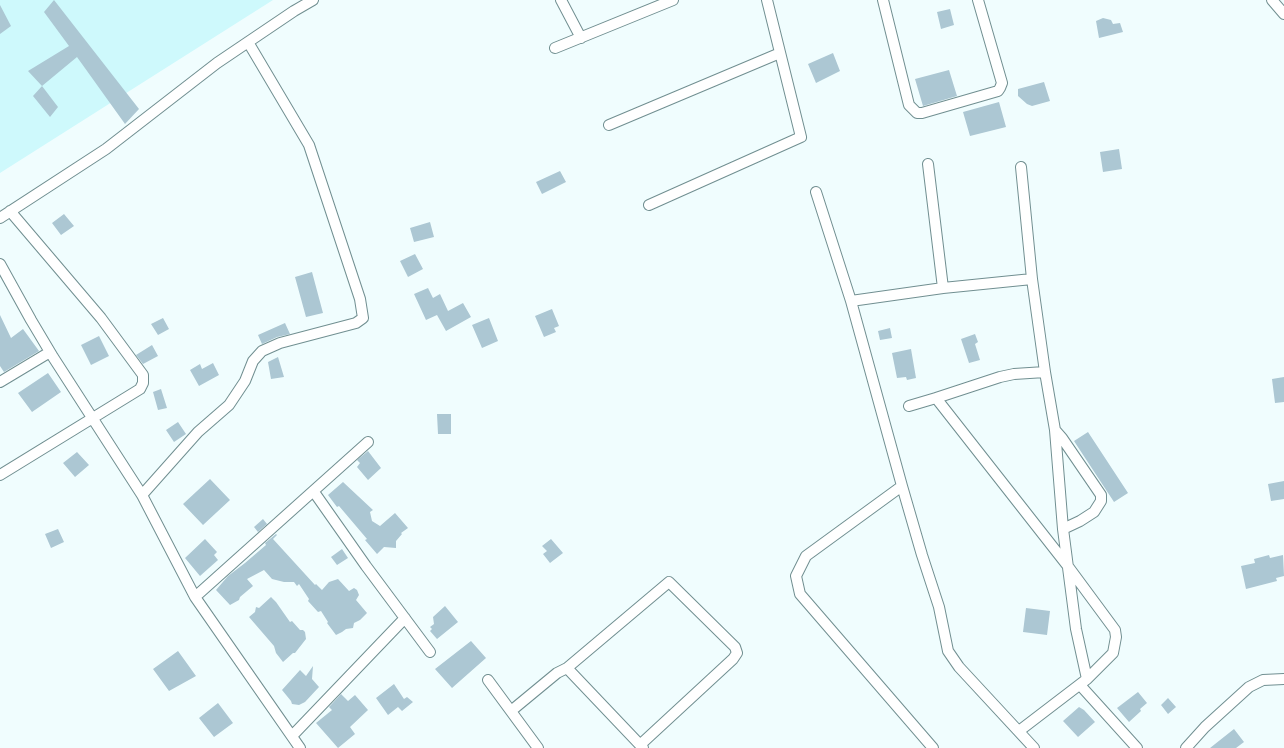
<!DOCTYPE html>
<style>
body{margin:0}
canvas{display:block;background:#f0fdfe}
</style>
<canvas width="1284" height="748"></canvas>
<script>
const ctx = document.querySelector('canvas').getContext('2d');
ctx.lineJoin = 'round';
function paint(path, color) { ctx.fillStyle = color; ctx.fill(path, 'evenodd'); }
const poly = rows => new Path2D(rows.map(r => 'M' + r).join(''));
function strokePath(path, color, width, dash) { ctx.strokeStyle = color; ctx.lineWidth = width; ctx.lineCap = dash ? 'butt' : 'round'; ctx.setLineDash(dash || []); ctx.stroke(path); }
const built = poly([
 [0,0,273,0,0,173]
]);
const building = poly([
 [54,0,139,109,125,124,77,57,42,86,28,71,69,46,44,12],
 [0,5,11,26,0,34],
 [950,9,954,25,941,29,937,12],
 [1103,18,1111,20,1113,24,1120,23,1123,32,1099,38,1096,21],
 [833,53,840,71,816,83,808,64],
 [949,70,957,96,923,106,915,79],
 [1044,82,1050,101,1032,106,1027,104,1018,96,1018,89],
 [42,86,58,107,50,117,33,96],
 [999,102,1006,127,970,136,963,112],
 [1119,149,1122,169,1103,172,1100,152],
 [560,171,566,182,542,194,536,182],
 [64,214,74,226,61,235,52,223],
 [430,222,434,237,414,242,410,228],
 [415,254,423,269,408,277,400,261],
 [312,272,323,313,306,317,295,277],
 [428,288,433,298,440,294,448,311,463,303,471,317,446,331,437,315,426,320,414,294],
 [552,309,559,326,554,328,556,332,544,337,535,316],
 [0,315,11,338,23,329,39,351,4,372,0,366],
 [163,318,169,329,158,335,151,324],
 [489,318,498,341,482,348,472,325],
 [285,323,290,334,277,337,262,344,258,335],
 [890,328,892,338,880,340,878,331],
 [975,334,978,342,975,344,980,360,969,363,961,339],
 [99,336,109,356,91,365,81,345],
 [152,345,158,356,143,364,136,355],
 [911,349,916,378,907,380,906,377,897,378,892,353],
 [278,357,284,377,271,379,268,362],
 [213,363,219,375,199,386,190,370,200,364,202,369],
 [48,373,61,392,32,412,18,393],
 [1284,377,1284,402,1275,403,1272,379],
 [161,389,167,408,158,410,153,392],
 [437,414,451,414,451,434,438,434],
 [178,422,186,434,174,442,166,430],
 [1088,432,1128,493,1114,502,1074,441],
 [368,451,381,468,368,480,357,467,360,463,357,460],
 [77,452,89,465,75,477,63,463],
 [210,479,230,500,203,525,183,504],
 [1284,481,1284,499,1271,501,1268,484],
 [343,482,373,510,370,512,372,521,380,526,395,513,408,528,401,533,402,534,396,541,396,548,384,547,377,554,365,540,367,539,339,506,337,507,328,495],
 [263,519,267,524,258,532,254,527],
 [58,529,64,542,51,548,45,534],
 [276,534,277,535,273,539,315,585,316,584,322,590,329,582,338,579,349,591,354,588,357,590,359,595,356,600,367,613,360,620,354,623,353,628,346,629,342,632,336,635,327,623,328,622,321,611,318,612,308,601,309,599,299,584,297,586,294,582,284,582,272,579,264,570,247,579,253,586,240,597,239,600,230,605,216,590,228,576,245,563,266,545,265,543],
 [205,539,217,552,214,555,218,560,200,576,185,558],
 [551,539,563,553,550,563,543,554,547,551,542,546],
 [342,549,348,558,337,565,331,557],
 [1269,555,1270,558,1283,555,1284,576,1276,578,1277,581,1246,589,1241,566,1255,563,1254,559],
 [271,597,276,602,290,622,292,621,300,630,303,630,305,632,306,639,295,653,293,653,283,662,276,653,274,646,249,617,255,612,256,607,259,608],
 [445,606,458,622,437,639,430,631,432,629,430,627,434,624,433,617],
 [1026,608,1050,611,1047,635,1023,632],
 [471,641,486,658,452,688,435,669],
 [178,651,196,676,169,691,153,669],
 [313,666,312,679,319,687,305,702,299,705,292,704,291,701,282,690,300,670,306,676],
 [394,684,404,699,407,697,413,702,402,711,398,707,388,715,376,698],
 [1138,692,1147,703,1140,709,1141,711,1129,722,1117,708],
 [341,694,348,701,355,695,368,710,350,727,355,734,338,748,316,723,332,710,329,707],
 [1168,698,1176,707,1168,714,1161,705],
 [218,703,233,723,214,737,199,718],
 [1079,707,1084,710,1095,722,1078,737,1063,721],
 [1234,729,1244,742,1236,748,1210,748]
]);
const minor = poly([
 [561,0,581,38],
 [883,0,909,105,917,113,922,113,998,91,1000,88,1002,83,978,0],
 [1272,0,1284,14],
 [555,48,673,0],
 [609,125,780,53],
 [928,164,943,288],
 [1021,167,1032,279,1045,372],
 [816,192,851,301,902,486,922,555,939,607,948,651,959,667,1034,748],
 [649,205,801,137,767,0],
 [0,218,106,149,217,63,294,11,313,0],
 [0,264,31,320,53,357,142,495,195,597,300,748],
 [851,301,943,288,1032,279],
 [0,382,50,352],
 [936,398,1000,377,1014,374,1045,372,1055,430,1062,438,1101,495,1101,501,1094,512,1080,521,1063,529,1076,629,1087,679],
 [909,406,936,398,1067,565,1115,630,1116,637,1113,653,1087,679,1019,731],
 [1055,430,1063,529],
 [0,475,140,389,143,383,143,375,101,318,10,211],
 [902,486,806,556,796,576,800,594,933,748],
 [314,492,366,566,430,652],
 [142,495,198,432,229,405,245,381,253,361,262,351,280,343,356,323,363,318,360,299,309,145,248,42],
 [195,597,368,442],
 [567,668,643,748],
 [488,680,538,748],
 [1080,685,1137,748],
 [511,711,557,673,567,668,669,582,735,647,737,653,733,659,640,745],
 [292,736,405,618],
 [1186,748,1205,727,1249,687,1263,680,1284,679]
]);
paint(built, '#cef9fc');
paint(building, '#acc7d3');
strokePath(minor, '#718f91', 12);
strokePath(minor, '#fff', 10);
</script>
